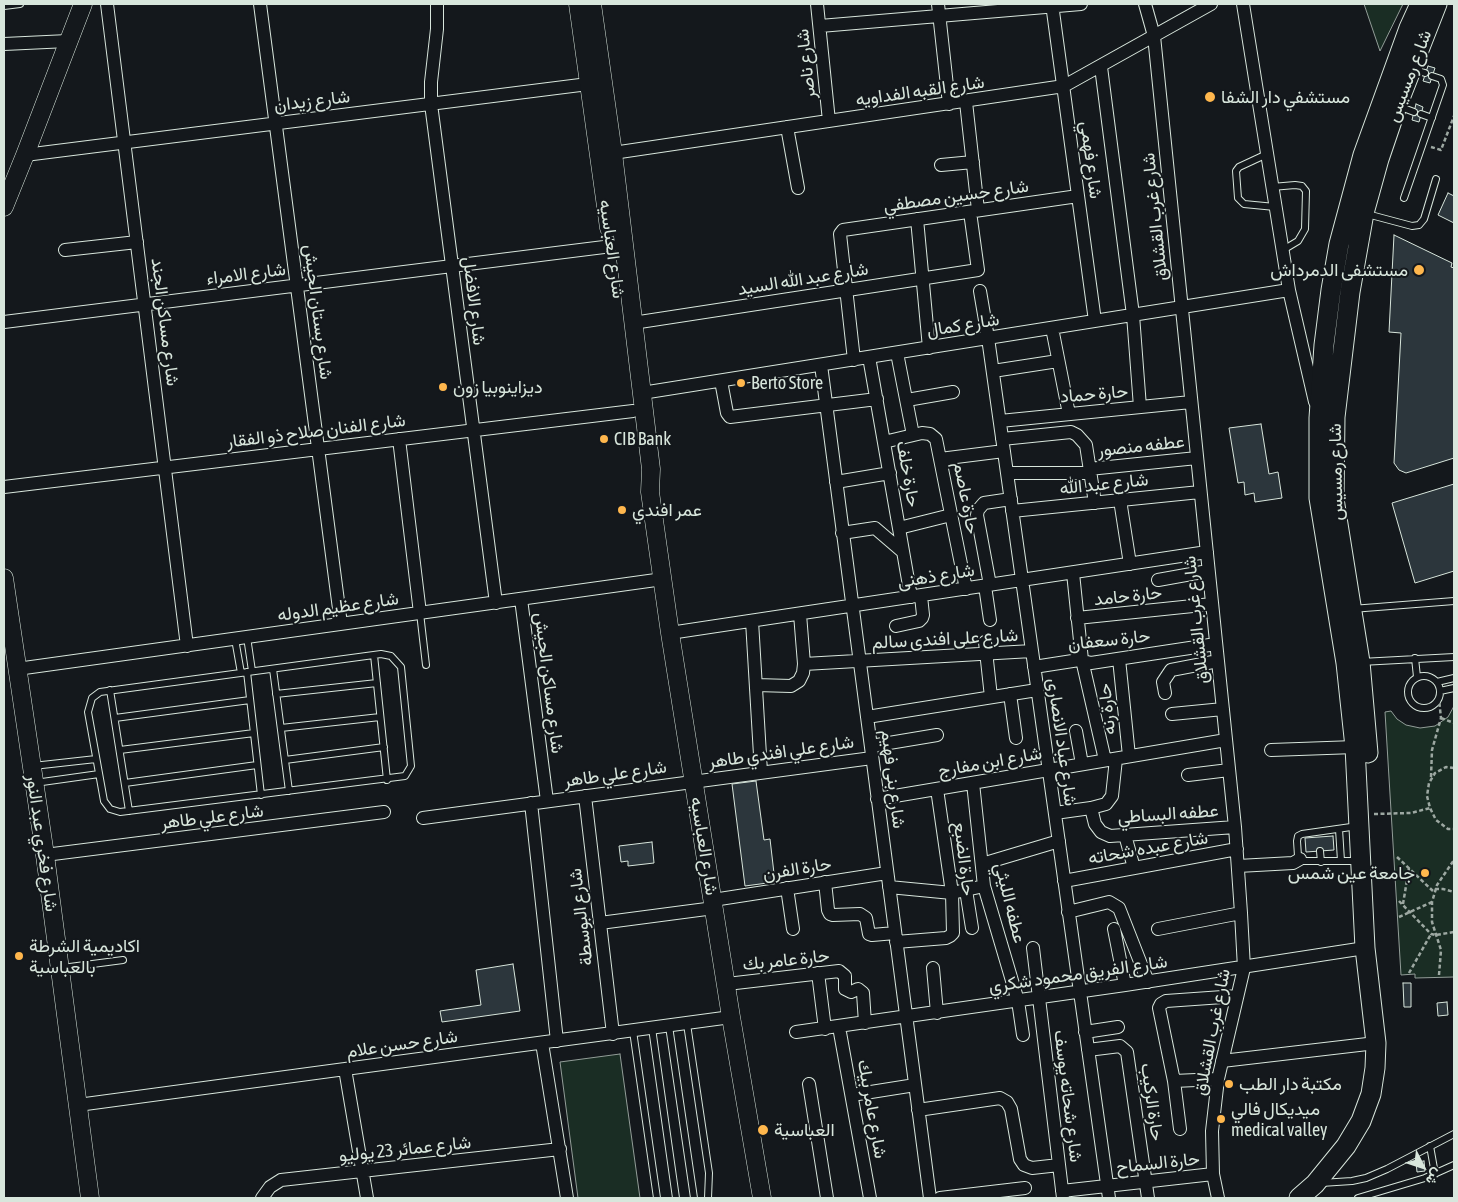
<!DOCTYPE html>
<meta charset="utf-8">
<style>
body{margin:0}
#map{position:relative;width:1458px;height:1202px;overflow:hidden;background:#14181c;font-family:"Asap Condensed",Vazirmatn,sans-serif}
canvas{display:block}
.frame{position:absolute;inset:0;border:5px solid #d8e6dc;pointer-events:none}
.north{position:absolute;left:1398px;top:1142px;width:50px;height:50px;-webkit-text-stroke:4px #14181c;paint-order:stroke;rotate:131deg;font-size:14px;font-weight:700;line-height:20px;text-align:center;color:#d8e6dc}
.north::after{content:'';display:block;margin:auto;width:18px;height:22px;background:#d8e6dc;clip-path:polygon(50% 0,100% 100%,50% 72%,0 100%)}
</style>
<div id="map">
<canvas width="1458" height="1202"></canvas>
<div class="frame"></div>
<div class="north">ش</div>
</div>
<script>
const ctx = document.querySelector('canvas').getContext('2d');
ctx.lineJoin = 'round';
function paint(path, color) { ctx.fillStyle = color; ctx.fill(path, 'evenodd'); }
const poly = rows => new Path2D(rows.map(r => 'M' + r).join(''));
function strokePath(path, color, width, dash) { ctx.strokeStyle = color; ctx.lineWidth = width; ctx.lineCap = dash ? 'butt' : 'round'; ctx.setLineDash(dash || []); ctx.stroke(path); }
function write(font, color, halo, rows, align = 'center') {
  ctx.font = font + ' "Asap Condensed",Vazirmatn,sans-serif'; ctx.lineWidth = 4; ctx.setLineDash([]); ctx.textBaseline = 'middle'; ctx.strokeStyle = halo; ctx.fillStyle = color; for (const [text, x, y, turn = 0] of rows) {
    ctx.save(); ctx.translate(x, y); ctx.rotate((+turn || 0) * Math.PI / 180); ctx.textAlign = isNaN(turn) ? turn : align; if (halo) ctx.strokeText(text, 0, 0); ctx.fillText(text, 0, 0); ctx.restore();
  }
}
const green = poly([
 [1364,4,1403,4,1380,51,1364,4],
 [1454,706,1454,977,1415,978,1415,974,1401,975,1385,712,1391,711,1397,719,1406,725,1420,728,1435,726,1448,717,1454,706],
 [620,1054,640,1198,578,1198,560,1062,620,1054]
]);
const building = poly([
 [1428,66,1435,68,1430,83,1423,81,1428,66],
 [1416,104,1423,107,1419,122,1412,120,1416,104],
 [1448,193,1454,196,1454,223,1438,215,1448,193],
 [1394,235,1452,263,1451,267,1454,268,1454,458,1406,473,1399,470,1394,463,1401,333,1389,332,1394,235],
 [1261,424,1269,474,1278,472,1282,498,1255,502,1254,493,1245,495,1244,482,1238,483,1229,428,1261,424],
 [1454,484,1454,571,1415,583,1392,503,1454,484],
 [756,781,764,840,770,839,775,882,745,886,732,784,756,781],
 [1333,836,1334,850,1306,852,1305,838,1333,836],
 [652,842,654,863,628,866,628,861,621,862,619,846,652,842],
 [513,964,520,1011,442,1022,440,1011,481,1005,476,970,513,964],
 [1403,983,1411,983,1411,1007,1404,1007,1403,983],
 [1447,1002,1448,1015,1438,1016,1437,1003,1447,1002],
 [1424,1161,1425,1171,1417,1172,1416,1162,1424,1161]
]);
const path = poly([
 [1431,147,1441,150,1454,116],
 [1441,718,1454,723],
 [1454,768,1446,767,1435,773,1429,783,1427,796,1430,808,1436,820,1448,829,1454,829],
 [1431,777,1432,750,1441,718,1439,699],
 [1374,814,1411,813,1430,808],
 [1397,857,1434,892],
 [1435,889,1443,889,1454,892],
 [1399,901,1431,934,1436,935,1454,932],
 [1403,904,1409,868],
 [1399,917,1432,902],
 [1409,973,1431,934],
 [1439,975,1441,950,1432,922,1432,902,1437,885,1454,860]
]);
const lane = poly([
 [4,6,20,4],
 [1415,70,1425,73],
 [1398,106,1414,112],
 [1421,114,1432,118],
 [1267,154,1239,167,1236,171,1238,198,1244,204,1275,207],
 [1272,187,1295,185,1302,186,1306,191,1305,229,1298,241,1283,250],
 [1404,198,1443,85,1441,79,1432,76],
 [1367,214,1412,226,1419,225,1424,219,1436,179],
 [1352,609,1454,601],
 [420,613,426,665],
 [247,637,252,671],
 [235,639,241,673],
 [381,654,391,656,401,667,411,766,405,776,120,812,110,809,104,801,88,712,92,698,100,692,381,654],
 [374,655,387,780],
 [1415,658,1417,677],
 [1361,662,1454,657],
 [273,669,289,791],
 [247,672,261,795],
 '1408 692a16 16 0 1 1 32 0a16 16 0 1 1-32 0Z',
 [1437,682,1454,678],
 [110,690,129,811],
 [1440,691,1454,688],
 [276,694,377,683],
 [115,718,250,700],
 [281,728,380,717],
 [120,750,254,733],
 [285,760,384,747],
 [33,766,96,759],
 [35,783,99,774],
 [125,783,257,765],
 [1339,829,1341,861],
 [1320,851,1321,862],
 [1358,861,1303,861,1298,856,1297,841,1298,836,1302,834,1358,826],
 [62,968,123,960],
 [687,1024,709,1173,708,1198],
 [669,1026,694,1198],
 [652,1028,676,1198],
 [633,1031,657,1198],
 [1430,1146,1435,1174],
 [1321,1183,1352,1181,1366,1178,1387,1169,1454,1134],
 [1358,1198,1425,1178,1454,1165]
]);
const street = poly([
 [107,4,187,646],
 [260,4,341,624],
 [437,4,437,29,431,82,431,104,496,603],
 [817,4,829,121],
 [938,4,949,104],
 [1052,4,1095,321],
 [1145,4,1154,36,1235,827,1241,913,1244,968,1218,1079,1212,1131,1213,1174,1218,1198],
 [1243,4,1289,290,1315,402],
 [820,26,1081,4],
 [4,44,68,41],
 [1101,67,1133,315,1140,407],
 [966,102,978,210],
 [787,127,798,188],
 [613,153,1064,86,1211,4],
 [25,155,596,83],
 [941,165,973,162],
 [917,219,929,348],
 [65,250,137,242],
 [980,291,988,338,1109,1198],
 [4,322,612,246],
 [633,323,978,270,970,212],
 [1052,328,1069,414],
 [897,353,913,435],
 [869,357,911,597],
 [854,360,840,234,843,230,1078,196],
 [821,365,930,1198],
 [993,371,1058,361],
 [721,381,727,413,730,417,877,399],
 [642,393,1289,290],
 [907,400,953,392],
 [1000,421,1191,402],
 [399,439,420,613],
 [1002,439,1071,432,1077,435,1086,445,1095,503],
 [884,442,922,433,930,434,936,439,966,589],
 [940,459,1004,451],
 [1089,469,1197,458],
 [1007,473,1090,473],
 [836,482,890,473],
 [4,487,633,411],
 [1120,500,1130,564],
 [1012,511,1200,492],
 [899,528,951,515],
 [842,533,875,528,903,552],
 [1073,573,1082,660,1105,760],
 [1158,580,1208,571],
 [990,585,977,515,978,510,984,503,1011,499],
 [985,586,990,620],
 [521,599,547,801],
 [1077,618,1212,604],
 [752,621,761,772],
 [896,626,919,621,922,618,923,615,921,596],
 [670,633,1207,552],
 [985,642,991,697],
 [1119,659,1129,756],
 [804,664,1032,651],
 [1034,667,1079,660,1091,663,1216,644],
 [17,669,663,579],
 [756,685,791,686,799,681,803,673,804,664,800,614],
 [1165,693,1163,682,1171,670,1218,661],
 [1010,694,1016,738],
 [1172,714,1223,709],
 [867,717,1037,690],
 [1076,731,1082,764],
 [871,746,937,735],
 [1271,750,1355,747],
 [1188,775,1229,770],
 [973,783,984,886,1018,1001,1023,1035],
 [585,796,613,1034],
 [877,799,1226,740],
 [531,803,557,1041],
 [1091,808,1095,824,1101,832,1110,836,1235,827],
 [1055,813,1091,808,1106,804,1112,796,1116,759],
 [423,818,872,758],
 [1125,835,1134,868],
 [45,855,384,812],
 [982,864,1059,841],
 [1238,866,1293,863,1300,859],
 [1064,881,1237,849],
 [825,882,828,910,830,914,833,915,860,914,866,918,869,934,872,935,895,933],
 [889,887,952,893,984,886],
 [787,888,793,929],
 [966,890,972,928],
 [713,900,887,873],
 [1068,912,1109,902,1119,908,1148,982],
 [600,923,714,908],
 [1114,929,1125,985],
 [1158,929,1241,913],
 [896,942,946,938,950,936,953,933,952,893,937,789],
 [1033,948,1063,1198],
 [933,968,937,1013],
 [818,973,825,1029],
 [727,984,839,971,845,976,845,989,851,992,858,989,863,993,865,1023],
 [839,1027,870,1198],
 [796,1032,1125,985,1365,948],
 [1085,1032,1118,1027],
 [542,1043,567,1198],
 [1088,1050,1120,1046,1127,1052,1148,1198],
 [1222,1061,1376,1043],
 [345,1069,367,1198],
 [1174,1081,1218,1079],
 [809,1084,827,1198],
 [852,1095,915,1085],
 [78,1105,731,1017],
 [918,1110,1000,1098,1007,1102,1011,1109,1020,1159,1024,1165,1032,1168,1059,1165],
 [1180,1129,1174,1081,1159,1008,1161,1004,1166,1001,1237,996],
 [1062,1191,1213,1174],
 [262,1198,270,1187,281,1180,560,1149],
 [940,1198,1025,1188]
]);
const secondary = poly([
 [578,4,609,228],
 [592,4,613,153,651,469,650,492,670,633,731,1017,762,1198],
 [4,207,25,155,83,4],
 [4,578,45,855,90,1198]
]);
const primary = poly([
 [1368,753,1360,662,1334,499,1335,417,1350,292,1364,213,1379,159,1397,106,1437,4],
 [1299,1198,1315,1184,1346,1146,1361,1121,1371,1094,1375,1068,1376,1043,1365,948,1355,747,1346,663,1319,498,1319,418,1324,345,1331,290,1339,244,1363,155,1409,28,1420,4]
]);
const markers = [
 [1210,97,6,"#ffb74d"],
 [1419,270,6,"#ffb74d"],
 [741,383,5,"#ffb74d"],
 [443,387,5,"#ffb74d"],
 [604,439,5,"#ffb74d"],
 [622,510,5,"#ffb74d"],
 [1425,873,5,"#ffb74d"],
 [19,956,5,"#ffb74d"],
 [1229,1084,5,"#ffb74d"],
 [1221,1119,5,"#ffb74d"],
 [763,1130,6,"#ffb74d"]
];
const streetNames = [
 ["شارع ناصر",806,64,-96],
 ["شارع رمسيس",1409,76,-69],
 ["شارع القبه الفداويه",920,91,-8],
 ["شارع زيدان",312,101,-7],
 ["شارع فهمي",1091,160,83],
 ["شارع حسين مصطفي",956,196,-8],
 ["شارع غرب القشلاق",1155,217,-96],
 ["شارع العباسيه",612,249,82],
 ["شارع الامراء",246,274,-7],
 ["شارع عبد الله السيد",803,279,-9],
 ["شارع الافضل",474,301,83],
 ["شارع بستان الجيش",318,312,83],
 ["شارع مساكن الجند",165,322,83],
 ["شارع كمال",963,325,-9],
 ["حارة حماد",1094,394,-5],
 ["شارع الفنان صلاح ذو الفقار",316,431,-7],
 ["عطفه منصور",1141,446,-6],
 ["شارع رمسيس",1336,472,-91],
 ["حارة خلف",908,474,80],
 ["شارع عبد الله",1104,484,-6],
 ["حارة عاصم",966,498,79],
 ["شارع ذهنى",936,576,-9],
 ["حارة حامد",1128,596,-6],
 ["شارع عظيم الدوله",338,607,-8],
 ["شارع غرب القشلاق",1196,620,-96],
 ["شارع على افندى سالم",945,639,-3],
 ["حارة سعفان",1109,640,-6],
 ["شارع مساكن الجيش",549,683,83],
 ["حارة رنه",1107,709,-96],
 ["شارع عباد الانصارى",1062,742,82],
 ["شارع علي افندي طاهر",781,752,-8],
 ["شارع ابن مفارج",990,762,-10],
 ["شارع علي طاهر",615,774,-8],
 ["شارع بنى فهيم",893,779,83],
 ["عطفه البساطي",1168,814,-4],
 ["شارع علي طاهر",212,817,-7],
 ["شارع فخري عبد النور",42,843,82],
 ["شارع العباسيه",704,846,81],
 ["شارع عبده شحاته",1148,848,-10],
 ["حارة الضبع",964,859,83],
 ["حارة الفرن",797,869,-9],
 ["عطفه الليثي",1010,903,76],
 ["شارع البوسطة",581,917,-97],
 ["حارة عامر بك",786,960,-6],
 ["شارع الفريق محمود شكري",1078,974,-8],
 ["شارع غرب القشلاق",1212,1032,-79],
 ["شارع حسن علام",402,1044,-8],
 ["شارع شحاته يوسف",1068,1096,83],
 ["حارة الركيب",1152,1102,82],
 ["شارع عامر بيك",872,1109,80],
 ["شارع عمائر 23 يوليو",405,1149,-6],
 ["حارة السماح",1158,1163,-6]
];
const poiNames = [
 ["مستشفي دار الشفا",1221,97],
 ["مستشفى الدمرداش",1408,270,"right"],
 ["Berto Store",751,383],
 ["ديزاينوبيا زون",453,387],
 ["CIB Bank",614,439],
 ["عمر افندي",632,510],
 ["جامعة عين شمس",1415,873,"right"],
 ["اكاديمية الشرطة",29,946],
 ["بالعباسية",29,967],
 ["مكتبة دار الطب",1239,1084],
 ["ميديكال فالي",1231,1109],
 ["medical valley",1231,1130],
 ["العباسية",774,1130]
];
paint(green, '#1a2d24');
strokePath(green, '#939e99', 1);
paint(building, '#2c363c');
strokePath(building, '#d8e6dc', 1);
strokePath(lane, '#d8e6dc', 8);
strokePath(street, '#d8e6dc', 14);
strokePath(secondary, '#d8e6dc', 19);
strokePath(primary, '#d8e6dc', 21);
strokePath(path, '#9da8a2', 2.5, [4, 2.5]);
strokePath(lane, '#14181c', 6);
strokePath(street, '#14181c', 12);
strokePath(secondary, '#14181c', 18);
strokePath(primary, '#14181c', 19);
for (const [x, y, r, color] of markers) { const dot = new Path2D(); dot.arc(x, y, r, 0, 2 * Math.PI); ctx.fillStyle = color; ctx.fill(dot); strokePath(dot, '#14181c', 2); }
write('18px', '#d8e6dc', '#14181c', streetNames);
write('18px', '#d8e6dc', '#14181c', poiNames, 'left');
</script>
